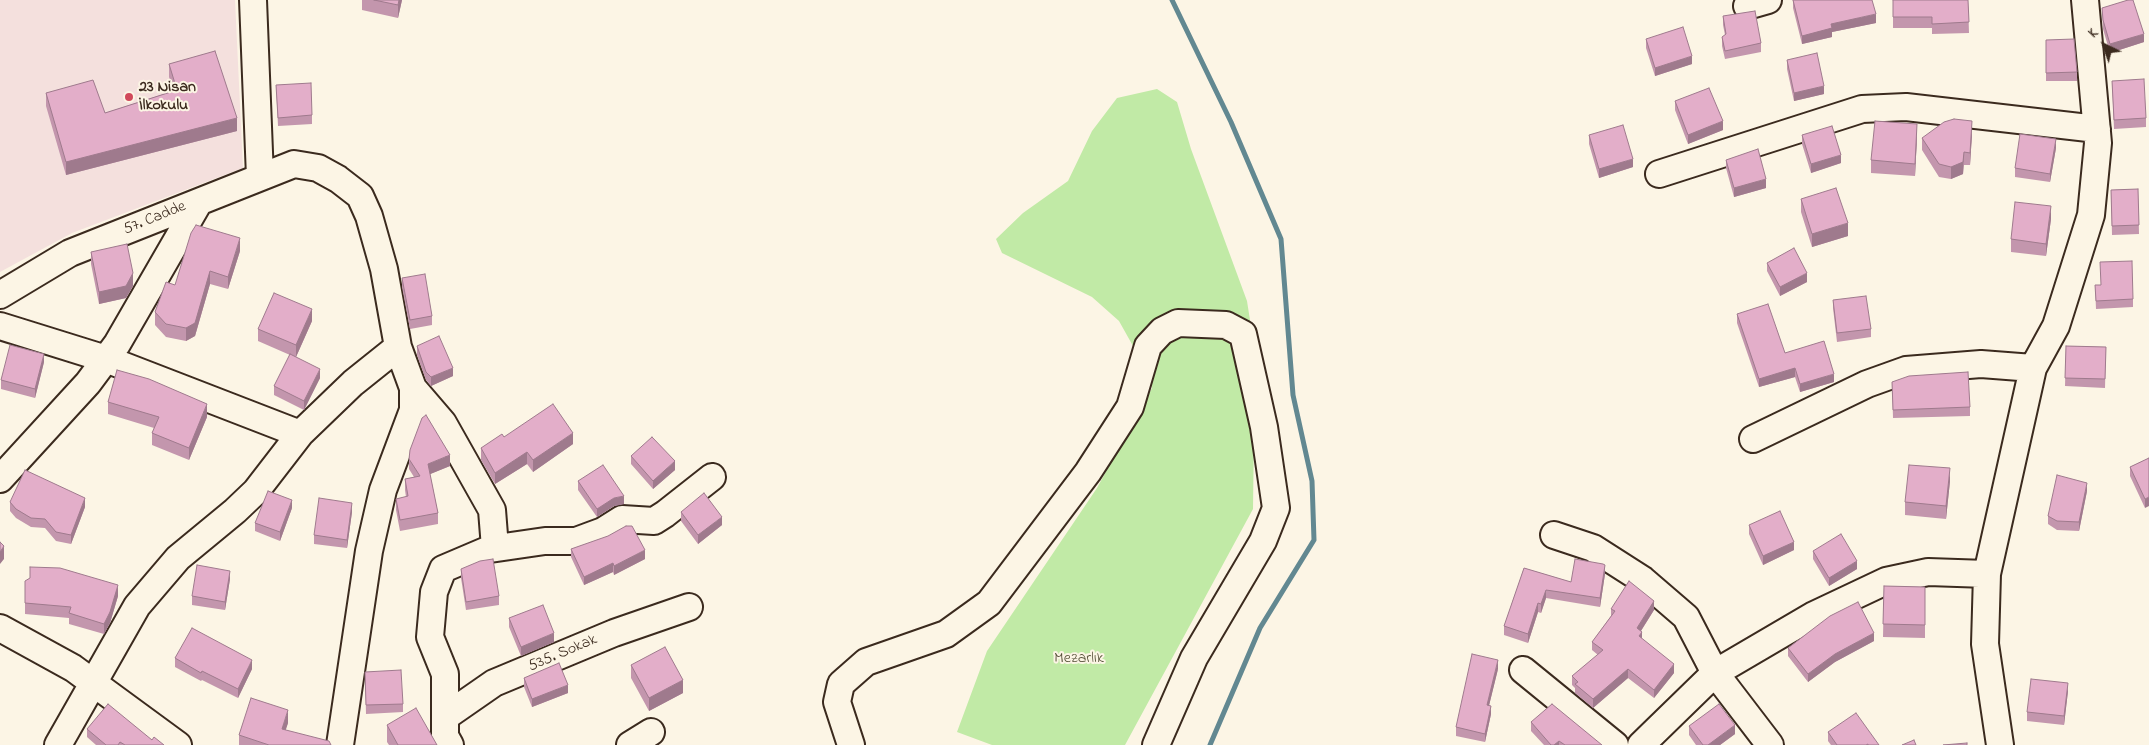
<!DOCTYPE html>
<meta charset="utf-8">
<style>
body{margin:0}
#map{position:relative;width:2149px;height:745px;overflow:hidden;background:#fcf5e5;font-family:"Indie Flower",sans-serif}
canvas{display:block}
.north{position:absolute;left:2079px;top:20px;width:50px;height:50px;-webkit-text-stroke:4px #fcf5e5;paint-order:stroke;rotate:318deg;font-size:14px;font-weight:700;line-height:20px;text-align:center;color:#3b2a1e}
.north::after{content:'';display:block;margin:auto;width:18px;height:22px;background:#3b2a1e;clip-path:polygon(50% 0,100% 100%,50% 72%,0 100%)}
</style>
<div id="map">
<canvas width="2149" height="745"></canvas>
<div class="north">K</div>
</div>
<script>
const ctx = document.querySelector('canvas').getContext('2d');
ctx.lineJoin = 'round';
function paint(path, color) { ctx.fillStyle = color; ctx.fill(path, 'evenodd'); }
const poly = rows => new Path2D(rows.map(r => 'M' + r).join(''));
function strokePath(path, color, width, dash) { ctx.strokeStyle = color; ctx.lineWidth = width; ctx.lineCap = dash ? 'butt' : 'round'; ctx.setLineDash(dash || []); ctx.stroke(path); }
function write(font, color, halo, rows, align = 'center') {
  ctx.font = font + ' "Indie Flower",sans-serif'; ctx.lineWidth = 4; ctx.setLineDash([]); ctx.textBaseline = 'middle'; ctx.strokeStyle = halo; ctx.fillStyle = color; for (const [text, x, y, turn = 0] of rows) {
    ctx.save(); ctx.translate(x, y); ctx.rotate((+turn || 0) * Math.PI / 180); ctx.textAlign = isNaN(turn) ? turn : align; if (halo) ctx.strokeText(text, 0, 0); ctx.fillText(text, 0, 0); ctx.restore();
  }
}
const built = poly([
 [0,0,235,0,243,168,72,233,0,272]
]);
const green = poly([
 [1157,89,1177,102,1191,149,1247,301,1255,352,1253,509,1125,745,992,745,957,732,987,651,1097,488,1152,388,1133,346,1119,321,1092,297,1002,253,996,239,1023,213,1068,181,1092,131,1117,98]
]);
const stream = poly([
 [1172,0,1231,122,1281,239,1293,395,1312,481,1314,540,1260,628,1210,745]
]);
const minor = poly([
 [253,0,260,177],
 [1747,6,1768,0],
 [1659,174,1862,109,1906,107,2097,129],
 [0,295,70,253,294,164,318,168,338,179,360,196,369,216,384,269,398,347,413,388,413,410,383,490,369,551,340,745],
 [0,326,106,359,300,434],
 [413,388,443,423,492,510,495,548],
 [1753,439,1867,384,1906,370,1981,364,2033,368],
 [0,479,88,383,117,344,199,202],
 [1554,535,1593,548,1643,580,1686,617,1715,673,1770,745],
 [0,628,73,668,178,745],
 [1523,670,1615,745],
 [445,717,494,683,614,633,689,607],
 [58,745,137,606,178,558,235,511,256,491,300,434,353,383,398,347],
 [450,745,445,736,445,674,430,637,434,592,443,569,490,549,545,541,576,541,603,531,622,519,654,521,665,514,712,477],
 [630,745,651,732],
 [851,745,837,702,841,684,866,662,946,634,989,603,1088,472,1130,407,1148,346,1162,331,1178,323,1226,325,1243,334,1264,427,1276,508,1263,541,1194,658,1156,745],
 [1641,745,1715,673,1814,615,1886,581,1928,572,1987,574],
 [2000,745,1985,644,1987,574,2033,368,2056,326,2091,215,2098,143,2085,0]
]);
const wall = poly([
 [362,0,402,0,398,18,362,10],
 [1793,0,1876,23,1832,32,1832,37,1802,44,1793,8],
 [1893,0,1968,0,1969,33,1932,34,1932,28,1893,28],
 [2102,8,2144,42,2110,53,2103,29],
 [1723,16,1761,43,1761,52,1725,59,1722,46,1722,37,1725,35,1723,25],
 [1646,39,1692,64,1655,76,1646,48],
 [2046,40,2077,72,2077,81,2046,81],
 [1787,60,1824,94,1794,101,1787,69],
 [169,64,237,131,66,175,46,106,46,93,105,113,173,91,169,77],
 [2112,81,2146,118,2146,127,2114,129],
 [276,85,312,115,312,124,278,126],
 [1675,101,1723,130,1688,144,1675,110],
 [1972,134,1970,165,1964,165,1963,174,1951,179,1939,177,1922,150,1922,138],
 [1589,135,1633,167,1599,178,1589,144],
 [1802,135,1841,163,1811,173,1802,144],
 [1917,137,1915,176,1871,173,1871,160],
 [2056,148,2050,182,2015,177,2015,168],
 [1726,160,1766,188,1734,197,1726,168],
 [2138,189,2139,234,2112,235,2111,190],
 [1801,199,1848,236,1812,247,1801,212],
 [2051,219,2046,256,2011,252,2011,239],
 [240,251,228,289,210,284,195,336,186,341,166,337,155,325,155,312,175,285],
 [91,252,133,286,126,298,99,304,91,264],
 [1767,263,1807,282,1780,296,1767,271],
 [402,278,432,316,432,325,410,329,402,287],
 [2095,285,2101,285,2133,299,2133,307,2096,309],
 [1833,300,1871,329,1871,337,1837,342,1833,308],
 [1737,314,1785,353,1834,382,1800,392,1795,377,1759,387,1737,323],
 [312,321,296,357,320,378,304,410,274,395,274,386,290,355,258,341,258,329],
 [417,346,453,376,431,386,426,380,417,355],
 [2066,346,2106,347,2105,388,2065,386],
 [44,362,35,398,1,389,1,380],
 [1892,382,1970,407,1970,416,1893,418],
 [108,402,207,417,189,460,152,445,152,433,154,428,108,414],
 [573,444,533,472,527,464,495,484,481,460,481,448],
 [631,456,675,470,653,489,631,464],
 [2149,458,2145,508,2130,476,2130,467],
 [409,459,450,466,430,474,438,513,438,524,400,531,396,510,396,499,406,497,405,490,405,479,414,477,409,469],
 [578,481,624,504,614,506,597,517,578,490],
 [1950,481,1946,519,1905,515,1905,502],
 [2087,491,2079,531,2057,530,2048,524,2048,516],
 [10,502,85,507,71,544,56,541,45,528,31,527,16,518,10,511],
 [292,508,280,541,255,531,255,523],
 [352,512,347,548,314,544,314,535],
 [681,512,722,525,698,544,681,521],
 [1749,525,1794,550,1763,565,1749,534],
 [571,549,645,559,614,575,613,572,584,585,571,557],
 [1813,551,1857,569,1829,586,1813,559],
 [1524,568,1571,582,1605,574,1600,607,1546,598,1541,613,1538,612,1528,643,1504,635,1504,626],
 [461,569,499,596,499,605,466,610,461,578],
 [230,579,225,610,192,605,192,596],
 [25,581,118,596,110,623,104,634,69,624,69,618,25,614],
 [1884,586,1925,587,1925,638,1883,637],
 [1611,609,1654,610,1641,631,1642,639,1674,673,1654,698,1628,678,1593,708,1575,693,1575,688,1572,685,1572,676,1598,655,1592,650,1592,642,1611,616],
 [509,618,554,642,521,656,509,627],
 [1874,641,1835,662,1808,682,1788,656,1788,648],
 [175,658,252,669,238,698,202,680,201,681,175,667],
 [631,665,683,693,649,711,631,678],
 [1498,669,1489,705,1491,714,1485,742,1456,736,1456,727],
 [365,672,403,704,403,712,366,714],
 [524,678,568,693,532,707,524,687],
 [2068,691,2064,725,2027,721,2027,712],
 [1531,722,1602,745,1544,745,1531,731],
 [288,723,285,730,331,745,239,745,239,735],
 [387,725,437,745,389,745,387,742],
 [1689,726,1735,734,1720,745,1696,745,1689,735],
 [87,729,152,740,164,745,96,745,87,737],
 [1828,732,1879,745,1831,745,1828,741]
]);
const shadedWall = poly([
 [399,0,402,0,398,18,398,5],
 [1876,14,1876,23,1832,32,1832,37,1802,44,1802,36,1831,24],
 [2144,34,2144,42,2110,53,2110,44],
 [1692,56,1692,64,1655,76,1655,68],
 [1824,86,1824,94,1794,101,1794,93],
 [237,118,237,131,66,175,66,162],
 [1723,121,1723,130,1688,144,1688,135],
 [1972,121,1972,134,1970,165,1970,153],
 [1917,124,1917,137,1915,176,1915,164],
 [2056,139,2056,148,2050,182,2050,174],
 [1964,152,1963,174,1951,179,1951,167],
 [1841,155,1841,163,1811,173,1811,164],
 [1633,159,1633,167,1599,178,1599,169],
 [1766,179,1766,188,1734,197,1734,188],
 [2051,206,2051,219,2046,256,2046,244],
 [1848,223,1848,236,1812,247,1812,234],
 [240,238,240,251,228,289,228,277],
 [210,271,210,284,195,336,186,341,186,328],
 [133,273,133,286,126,298,99,304,99,292],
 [1807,273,1807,282,1780,296,1780,287],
 [312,309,312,321,296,357,296,345],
 [44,354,44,362,35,398,35,389],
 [453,368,453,376,431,386,431,377],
 [1795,368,1795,377,1759,387,1759,379],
 [320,369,320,378,304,410,304,401],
 [1834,374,1834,382,1800,392,1800,384],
 [207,404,207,417,189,460,189,448],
 [573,433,573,444,533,472,533,460],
 [527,452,527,464,495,484,495,473],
 [450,455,450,466,428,475,428,464],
 [675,461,675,470,653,489,653,481],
 [1950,468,1950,481,1946,519,1946,506],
 [2087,483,2087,491,2079,531,2079,522],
 [624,496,624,504,614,506,597,517,597,509,614,498],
 [2149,497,2149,506,2145,508,2145,499],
 [85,498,85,507,71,544,71,535],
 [292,500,292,508,280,541,280,532],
 [352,503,352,512,347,548,347,540],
 [722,517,722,525,698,544,698,535],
 [1794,542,1794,550,1763,565,1763,556],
 [4,546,4,559,0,564,0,552],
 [645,550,645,559,614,575,614,566],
 [1857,561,1857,569,1829,586,1829,578],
 [613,563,613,572,584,585,584,577],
 [1605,565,1605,574,1600,607,1600,598],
 [230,571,230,579,225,610,225,602],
 [118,585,118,596,110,623,104,634,104,624],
 [1546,590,1546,598,1541,613,1541,604],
 [1654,601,1654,610,1637,637,1637,628],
 [1538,603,1538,612,1528,643,1528,634],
 [1642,632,1642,640,1639,636],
 [554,633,554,642,521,656,521,647],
 [1874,633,1874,641,1835,662,1808,682,1808,674,1835,654],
 [252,660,252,669,238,698,238,689],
 [1498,660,1498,669,1487,714,1487,705],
 [1674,664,1674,673,1654,698,1654,690],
 [1628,669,1628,678,1593,708,1593,699],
 [683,680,683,693,649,711,649,698],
 [2068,683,2068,691,2064,725,2064,716],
 [568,685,568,693,532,707,532,699],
 [1491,706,1491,714,1485,742,1485,734],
 [288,710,288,723,282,742,282,729],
 [1735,725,1735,734,1720,745,1708,745],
 [1559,741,1559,745,1554,745]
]);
const building = poly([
 [374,0,399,0,398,5,374,0],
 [1793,0,1872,0,1876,14,1831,24,1832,28,1802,36,1793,0],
 [1893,0,1968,0,1969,22,1932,24,1932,17,1893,17,1893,0],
 [2128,0,2133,0,2144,34,2110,44,2103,20,2102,8,2128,0],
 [1755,11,1761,43,1725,51,1722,37,1726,34,1723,16,1755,11],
 [1683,27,1692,56,1655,68,1646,39,1683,27],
 [2074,39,2077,72,2046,73,2046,40,2074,39],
 [215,51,237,118,66,162,46,93,93,80,105,113,177,90,169,64,215,51],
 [1817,53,1824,86,1794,93,1787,60,1817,53],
 [2144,79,2146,118,2114,120,2112,81,2144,79],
 [311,83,312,115,278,118,276,85,311,83],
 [1709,88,1723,121,1688,135,1675,101,1709,88],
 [1954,119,1972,121,1970,153,1964,152,1963,162,1951,167,1939,164,1922,138,1944,122,1954,119],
 [1875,121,1917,124,1915,164,1871,160,1875,121],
 [1623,125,1633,159,1599,169,1589,135,1623,125],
 [1832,126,1841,155,1811,164,1802,135,1832,126],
 [2020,134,2056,139,2050,174,2015,168,2020,134],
 [1758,149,1766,179,1734,188,1726,160,1758,149],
 [1836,188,1848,223,1812,234,1801,199,1836,188],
 [2138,189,2139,225,2112,226,2111,190,2138,189],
 [2015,202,2051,206,2046,244,2011,239,2015,202],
 [196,225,240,238,228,277,210,271,195,323,186,328,166,324,155,312,166,282,175,285,191,233,196,225],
 [127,244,133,273,126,286,99,292,91,252,127,244],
 [1794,248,1807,273,1780,287,1767,263,1794,248],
 [2132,261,2133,299,2096,301,2095,285,2101,285,2100,262,2132,261],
 [425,274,432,316,410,320,402,278,425,274],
 [274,293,312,309,296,345,258,329,274,293],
 [1866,296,1871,329,1837,333,1833,300,1866,296],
 [1768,304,1785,353,1824,341,1834,374,1800,384,1795,368,1759,379,1737,314,1768,304],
 [439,336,453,368,431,377,426,372,417,346,439,336],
 [10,345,44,354,35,389,1,380,10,345],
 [2066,346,2106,347,2105,379,2065,378,2066,346],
 [290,354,320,369,304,401,274,386,290,354],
 [117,370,149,379,207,404,189,448,152,433,159,417,108,402,117,370],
 [1968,372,1970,407,1893,410,1892,382,1909,376,1968,372],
 [553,404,573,433,533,460,527,452,495,473,481,448,502,434,504,437,553,404],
 [426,415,450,455,428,464,438,513,400,520,396,499,408,496,405,479,420,476,409,459,410,450,422,418,426,415],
 [652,437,675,461,653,481,631,456,652,437],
 [2149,458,2149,497,2145,499,2130,467,2149,458],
 [603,465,624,496,614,498,597,509,578,481,603,465],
 [1909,465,1950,468,1946,506,1905,502,1909,465],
 [25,470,85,498,71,535,56,532,45,519,31,518,16,509,10,502,25,470],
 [2057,475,2087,483,2079,522,2057,521,2048,516,2057,475],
 [268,491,292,500,280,532,255,523,268,491],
 [704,493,722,517,698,535,681,512,704,493],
 [319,498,352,503,347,540,314,535,319,498],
 [1780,511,1794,542,1763,556,1749,525,1780,511],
 [626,526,632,526,645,550,614,566,613,563,584,577,571,549,608,536,626,526],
 [1841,534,1857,561,1829,578,1813,551,1841,534],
 [0,542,4,546,0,552,0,542],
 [493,559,499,596,466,602,461,569,480,561,493,559],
 [1575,559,1603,564,1605,565,1600,598,1546,590,1541,604,1538,603,1528,634,1504,626,1524,568,1571,582,1575,559],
 [197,565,230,571,225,602,192,596,197,565],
 [30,567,60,568,118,585,110,612,104,624,69,613,71,607,25,603,25,581,30,578,30,567],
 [1629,581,1654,601,1637,628,1642,632,1639,636,1674,664,1654,690,1628,669,1593,699,1575,684,1578,682,1572,676,1603,650,1592,642,1615,611,1611,609,1629,581],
 [1884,586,1925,587,1925,625,1883,624,1884,586],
 [1858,602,1874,633,1835,654,1808,674,1788,648,1830,616,1858,602],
 [543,605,554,633,521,647,509,618,543,605],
 [192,628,252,660,238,689,202,671,201,673,175,658,192,628],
 [665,647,683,680,649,698,631,665,665,647],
 [1472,654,1498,660,1487,705,1491,706,1485,734,1456,727,1472,654],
 [559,663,568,685,532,699,524,678,559,663],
 [401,670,403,704,366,705,365,672,401,670],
 [2031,679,2068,683,2064,716,2027,712,2031,679],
 [251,698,288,710,282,729,329,741,331,745,269,745,239,735,251,698],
 [108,704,152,740,154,737,164,745,125,745,120,742,118,745,106,745,87,729,108,704],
 [1552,704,1602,745,1565,745,1559,741,1554,745,1551,745,1531,722,1552,704],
 [1719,704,1735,725,1708,745,1703,745,1689,726,1719,704],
 [416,708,437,745,398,745,387,725,416,708],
 [1856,713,1879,745,1868,745,1868,744,1866,745,1837,745,1828,732,1856,713],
 [1914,740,1916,745,1902,745,1914,740],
 [1967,743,1967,745,1943,745,1967,743]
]);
const markers = [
 [129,97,5,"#d1495b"]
];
const poiNames = [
 ["23 Nisan",139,88],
 ["İlkokulu",139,106]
];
const streetNames = [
 ["57. Cadde",155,219,-22],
 ["535. Sokak",563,654,-23]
];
const parkNames = [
 ["Mezarlık",1079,659]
];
paint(built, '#f4e0dd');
paint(green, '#c1eaa6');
strokePath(stream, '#628891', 5);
strokePath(minor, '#3b2a1e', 30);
strokePath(minor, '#fcf5e5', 26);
paint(wall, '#c396ad');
paint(shadedWall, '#9f7a8d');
paint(building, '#e3aec9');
strokePath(building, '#9f7a8d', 1);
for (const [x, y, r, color] of markers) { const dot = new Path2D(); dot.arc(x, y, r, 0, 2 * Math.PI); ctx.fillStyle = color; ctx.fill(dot); strokePath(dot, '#fcf5e5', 2); }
write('bold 16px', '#3b2a1e', '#fcf5e5', poiNames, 'left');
write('16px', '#3b2a1e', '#fcf5e5', streetNames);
write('16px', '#565039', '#fcf5e5', parkNames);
</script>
